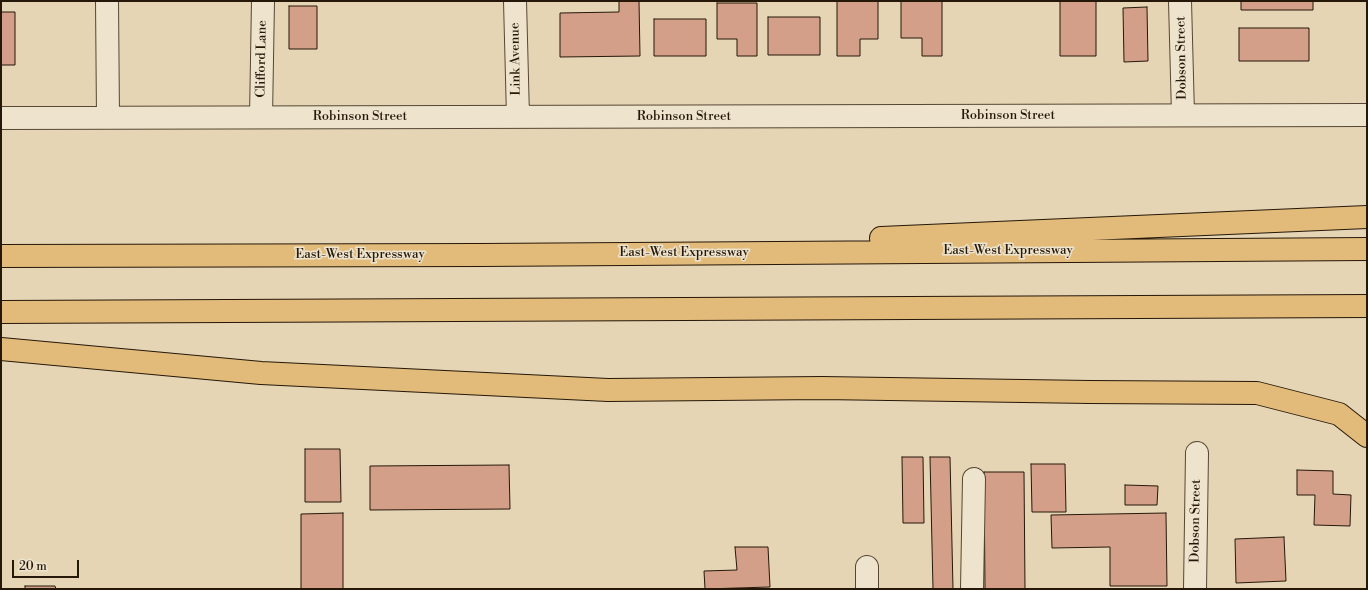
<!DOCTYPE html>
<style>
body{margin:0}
#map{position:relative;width:1368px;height:590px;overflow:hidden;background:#e5d5b4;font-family:"Libre Bodoni",serif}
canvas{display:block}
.frame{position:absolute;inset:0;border:2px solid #251809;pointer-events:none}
.scale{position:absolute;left:12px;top:560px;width:67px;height:18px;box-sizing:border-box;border:2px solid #251809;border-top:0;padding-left:5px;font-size:12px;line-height:14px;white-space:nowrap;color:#251809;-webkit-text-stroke:3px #eee4ce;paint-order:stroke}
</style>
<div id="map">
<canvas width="1368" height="590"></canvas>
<div class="frame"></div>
<div class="scale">20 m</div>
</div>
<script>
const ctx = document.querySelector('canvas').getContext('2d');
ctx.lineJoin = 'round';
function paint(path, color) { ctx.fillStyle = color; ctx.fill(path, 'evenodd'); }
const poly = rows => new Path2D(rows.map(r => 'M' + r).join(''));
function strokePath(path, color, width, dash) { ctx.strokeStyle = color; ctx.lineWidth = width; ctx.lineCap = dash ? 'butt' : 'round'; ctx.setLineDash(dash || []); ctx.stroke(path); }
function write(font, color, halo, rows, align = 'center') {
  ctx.font = font + ' "Libre Bodoni",serif'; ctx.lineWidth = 3; ctx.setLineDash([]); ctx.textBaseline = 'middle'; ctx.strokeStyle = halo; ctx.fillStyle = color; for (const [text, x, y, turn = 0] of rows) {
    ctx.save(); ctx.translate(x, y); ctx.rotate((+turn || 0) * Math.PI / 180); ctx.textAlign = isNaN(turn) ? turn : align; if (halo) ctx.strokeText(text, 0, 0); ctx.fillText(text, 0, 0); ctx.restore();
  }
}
const building = poly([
 [619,1,639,1,640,56,560,57,560,13,619,12,619,1],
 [837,1,878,1,878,39,860,39,860,56,837,56,837,1],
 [901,1,942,1,942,56,922,56,922,38,901,38,901,1],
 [1060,1,1096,1,1096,56,1060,56,1060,1],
 [1241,1,1313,1,1313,10,1241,10,1241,1],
 [717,3,757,3,757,56,737,56,737,39,717,39,717,3],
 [289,6,317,6,317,49,289,49,289,6],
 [1147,7,1148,61,1124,62,1123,8,1147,7],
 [1,12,15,12,15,65,1,65,1,12],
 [768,17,820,17,820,55,768,55,768,17],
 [654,19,706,19,706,56,654,56,654,19],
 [1239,28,1309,28,1309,61,1239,61,1239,28],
 [305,449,340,449,341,502,305,502,305,449],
 [902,457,923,457,924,523,903,523,902,457],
 [930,457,950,457,953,589,933,589,930,457],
 [1031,464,1065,464,1066,512,1032,512,1031,464],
 [509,465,510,509,370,510,370,466,509,465],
 [1297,470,1333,471,1333,494,1351,495,1350,526,1314,525,1315,495,1297,495,1297,470],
 [984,472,1024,472,1025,589,985,589,984,472],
 [1125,485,1158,486,1157,505,1125,505,1125,485],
 [343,513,343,589,301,589,301,514,343,513],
 [1166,513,1167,586,1110,586,1110,547,1052,548,1051,515,1166,513],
 [1284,537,1286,581,1236,583,1235,539,1284,537],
 [735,547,768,547,770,587,705,589,704,571,737,570,735,547],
 [25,586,55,586,56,589,25,589,25,586]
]);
const minor = poly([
 [107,1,108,117],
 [515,1,518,117],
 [1180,1,1183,115],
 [261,117,263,1],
 [1,118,1367,115],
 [867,589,867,567],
 [972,589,974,479],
 [1195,589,1197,453]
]);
const highway = poly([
 [881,238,1367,217],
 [1,256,480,255,1367,249],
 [1,312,1367,306],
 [1,349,261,373,608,390,822,388,1090,392,1257,393,1339,414,1367,436]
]);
const streetNames = [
 ["Dobson Street",1182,58,-91],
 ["Clifford Lane",262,59,-89],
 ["Link Avenue",516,59,-91],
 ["Robinson Street",1008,116],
 ["Robinson Street",360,117],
 ["Robinson Street",684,117],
 ["East-West Expressway",1008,251],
 ["East-West Expressway",684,253],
 ["East-West Expressway",360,255],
 ["Dobson Street",1196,521,-89]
];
paint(building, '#d49f89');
strokePath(building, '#251809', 1);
strokePath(minor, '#554734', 24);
strokePath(highway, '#251809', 24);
strokePath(minor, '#eee4ce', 22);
strokePath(highway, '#e2ba7a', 22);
write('13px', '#251809', '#eee4ce', streetNames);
</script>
